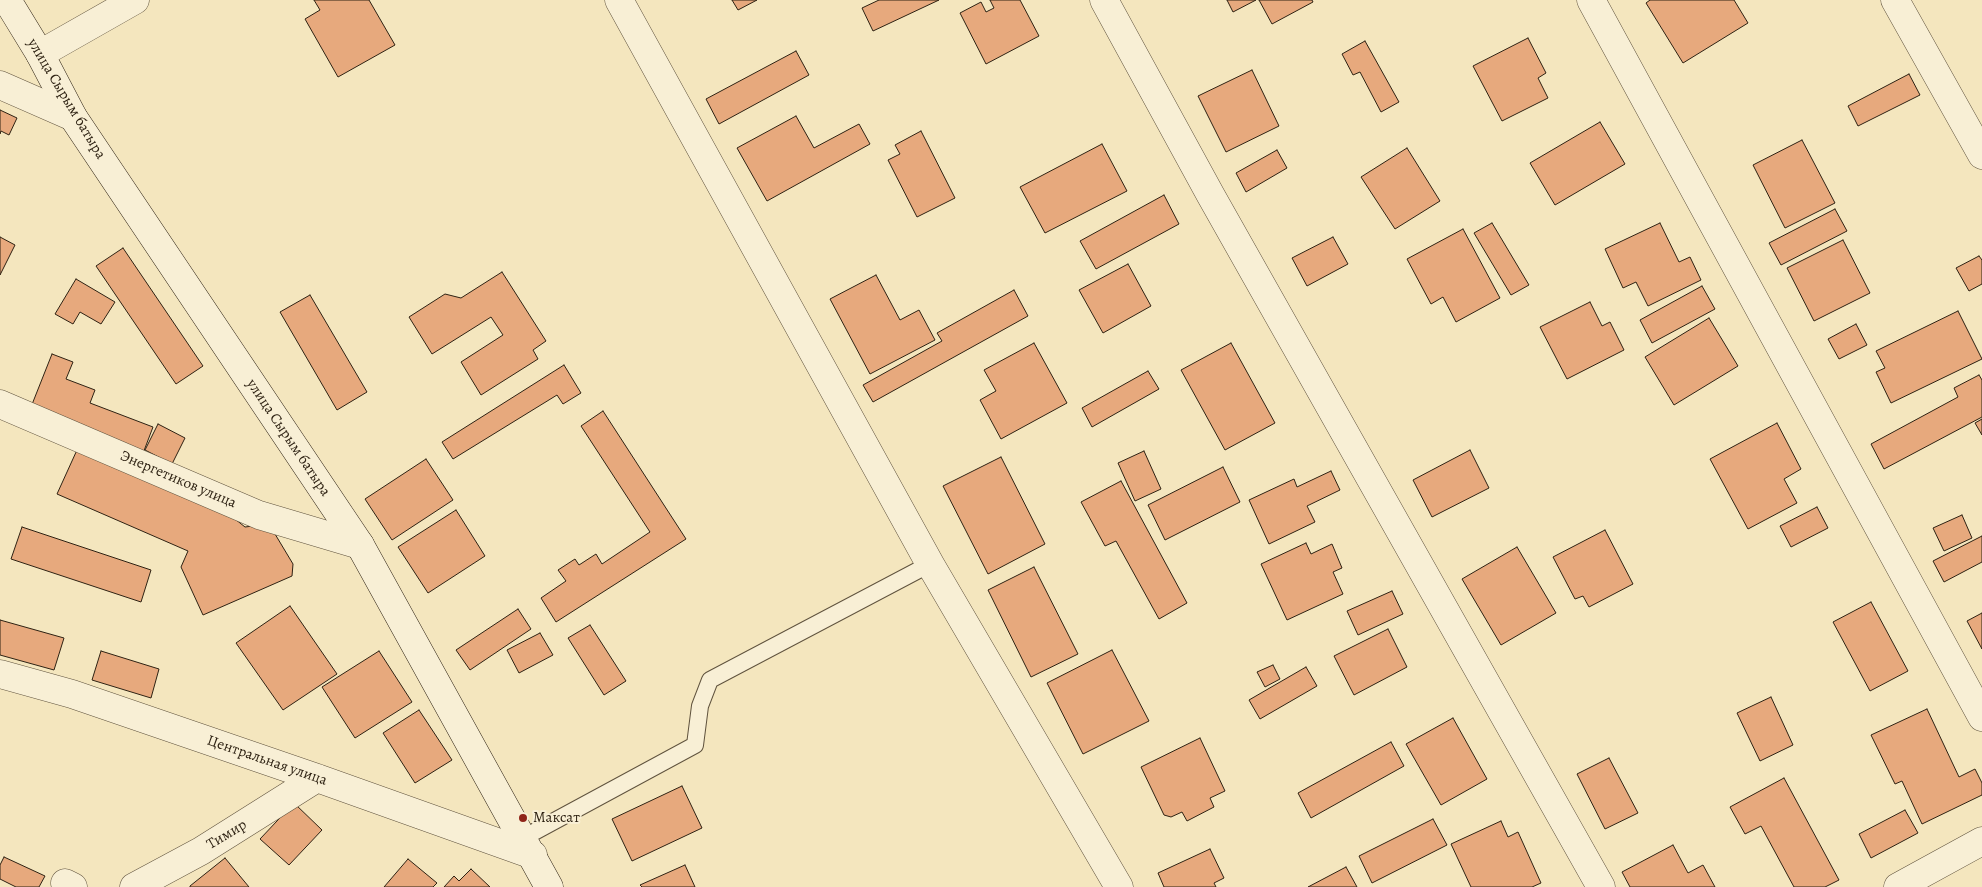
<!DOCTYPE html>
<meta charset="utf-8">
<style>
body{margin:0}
canvas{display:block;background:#f4e6be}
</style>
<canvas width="1982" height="887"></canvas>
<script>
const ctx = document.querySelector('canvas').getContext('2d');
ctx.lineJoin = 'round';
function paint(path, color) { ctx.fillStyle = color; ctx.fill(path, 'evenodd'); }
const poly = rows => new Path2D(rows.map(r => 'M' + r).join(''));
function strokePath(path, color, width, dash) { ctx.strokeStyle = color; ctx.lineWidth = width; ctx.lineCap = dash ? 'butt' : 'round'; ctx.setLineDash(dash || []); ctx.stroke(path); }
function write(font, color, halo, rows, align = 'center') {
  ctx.font = font + ' Alegreya,serif'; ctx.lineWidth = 4; ctx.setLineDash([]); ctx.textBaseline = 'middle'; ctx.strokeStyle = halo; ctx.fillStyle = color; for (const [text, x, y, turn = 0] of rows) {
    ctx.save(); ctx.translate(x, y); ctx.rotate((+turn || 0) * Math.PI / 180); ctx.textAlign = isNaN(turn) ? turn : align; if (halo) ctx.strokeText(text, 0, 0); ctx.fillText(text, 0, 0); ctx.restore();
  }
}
const building = poly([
 [314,0,369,0,395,45,338,77,305,19,320,10,314,0],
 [732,0,757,0,738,10,732,0],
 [879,0,939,0,873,31,862,8,879,0],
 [990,0,1020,0,1039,36,986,64,960,13,981,2,986,12,994,8,990,0],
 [1227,0,1256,0,1233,12,1227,0],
 [1259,0,1312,0,1313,2,1272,24,1259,0],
 [1650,0,1734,0,1748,23,1683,63,1646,3,1650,0],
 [1528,38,1546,73,1538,78,1548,98,1502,121,1473,66,1528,38],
 [1365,41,1399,102,1381,112,1360,72,1353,75,1342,54,1365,41],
 [796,51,809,75,719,124,706,99,796,51],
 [1252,70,1279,126,1226,152,1198,96,1252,70],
 [1909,74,1920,95,1858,126,1848,106,1909,74],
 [0,110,17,118,9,135,1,131,0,134,0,110],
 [796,116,814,148,859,124,870,144,767,201,737,148,796,116],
 [1600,122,1625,164,1555,205,1530,163,1600,122],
 [921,131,955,198,917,217,888,160,900,154,895,145,921,131],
 [1802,140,1835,203,1785,228,1753,165,1802,140],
 [1102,144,1127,191,1045,233,1020,187,1102,144],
 [1407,148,1440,201,1395,229,1361,177,1407,148],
 [1277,150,1287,168,1246,192,1236,173,1277,150],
 [1164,195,1179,224,1096,269,1080,241,1164,195],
 [1835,209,1847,231,1781,265,1769,243,1835,209],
 [1492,223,1529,285,1511,295,1474,233,1492,223],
 [1660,223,1679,262,1690,257,1701,280,1648,306,1636,282,1623,288,1605,249,1660,223],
 [1463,229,1500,298,1456,322,1443,297,1431,304,1407,259,1463,229],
 [0,237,15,245,0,275,0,237],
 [1333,237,1348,264,1307,286,1292,258,1333,237],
 [1843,240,1870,293,1814,321,1787,268,1843,240],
 [123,248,203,366,176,384,96,266,123,248],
 [1979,256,1982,260,1982,284,1969,291,1956,268,1979,256],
 [1128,264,1151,306,1103,333,1079,290,1128,264],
 [502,272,546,341,533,350,538,359,481,395,461,362,503,335,491,317,432,354,409,317,445,294,461,298,502,272],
 [876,275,900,320,919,310,935,340,870,374,830,299,876,275],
 [76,279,115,302,101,324,80,312,73,324,55,314,76,279],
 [1702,286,1715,309,1652,343,1640,320,1702,286],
 [1014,290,1028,316,873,402,863,385,942,341,937,333,1014,290],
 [310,295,367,392,337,410,280,312,310,295],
 [1590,302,1602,326,1610,322,1624,350,1567,379,1540,327,1590,302],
 [1958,311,1982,359,1891,403,1876,372,1885,368,1876,351,1958,311],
 [1709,318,1738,366,1674,405,1645,357,1709,318],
 [1856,324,1867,345,1839,359,1828,339,1856,324],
 [1034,343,1067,403,1001,439,980,400,996,391,984,370,1034,343],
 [1231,343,1275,423,1225,450,1181,370,1231,343],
 [52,354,73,362,66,379,95,390,90,403,153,427,142,456,29,412,52,354],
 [564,365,581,393,563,404,557,395,453,459,442,442,564,365],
 [1148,371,1159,389,1092,427,1082,408,1148,371],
 [1979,375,1982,380,1982,417,1884,469,1871,444,1958,397,1954,388,1979,375],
 [603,411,686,539,556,622,541,598,566,581,558,570,575,559,579,565,596,554,602,564,650,532,581,426,603,411],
 [1982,419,1982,435,1975,423,1982,419],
 [1777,423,1801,469,1784,479,1797,503,1748,529,1710,459,1777,423],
 [158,424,185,438,172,464,145,450,158,424],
 [77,450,235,519,245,527,269,524,293,564,292,576,203,615,181,567,188,551,57,494,77,450],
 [1470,450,1489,488,1432,517,1413,480,1470,450],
 [1144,451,1161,489,1135,501,1118,463,1144,451],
 [1001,457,1045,544,988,574,943,486,1001,457],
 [426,459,453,500,392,540,365,499,426,459],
 [1223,467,1240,502,1165,540,1148,505,1223,467],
 [1331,471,1340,490,1307,506,1315,522,1269,544,1249,500,1294,479,1297,487,1331,471],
 [1121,481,1187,603,1159,619,1116,541,1105,546,1081,502,1121,481],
 [1817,507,1828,528,1791,547,1780,526,1817,507],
 [456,510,485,556,428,593,398,547,456,510],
 [1962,515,1972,538,1944,551,1933,528,1962,515],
 [22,527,151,570,141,602,11,559,22,527],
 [1605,530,1633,584,1589,607,1583,596,1575,599,1553,557,1605,530],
 [1982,536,1982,562,1944,582,1933,561,1982,536],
 [1306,543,1311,554,1332,544,1342,568,1333,572,1343,594,1287,620,1261,564,1306,543],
 [1517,547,1556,613,1501,645,1462,579,1517,547],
 [1034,567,1078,654,1031,677,988,590,1034,567],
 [1392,591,1403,614,1358,635,1347,611,1392,591],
 [1871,602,1908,671,1870,691,1833,622,1871,602],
 [290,606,337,674,283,710,236,643,290,606],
 [518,609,531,629,470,670,456,650,518,609],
 [1982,613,1982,649,1967,621,1982,613],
 [0,620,64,638,54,670,0,655,0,620],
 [590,625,626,681,604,695,568,638,590,625],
 [1388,629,1407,667,1354,695,1334,656,1388,629],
 [540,633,553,655,519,673,507,650,540,633],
 [1112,650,1149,721,1083,754,1047,683,1112,650],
 [101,651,159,669,151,698,92,680,101,651],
 [379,651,412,702,355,738,322,687,379,651],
 [1273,665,1280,679,1265,687,1257,672,1273,665],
 [1306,667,1317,686,1260,719,1249,700,1306,667],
 [1771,697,1793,745,1760,761,1737,713,1771,697],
 [1927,709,1959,777,1975,769,1982,783,1982,795,1922,824,1902,781,1895,784,1871,735,1927,709],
 [419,710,452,760,415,783,383,733,419,710],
 [1453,718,1487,779,1441,805,1406,744,1453,718],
 [1200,738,1225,791,1210,798,1214,807,1187,821,1182,812,1171,817,1164,815,1141,767,1200,738],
 [1391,742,1404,766,1311,818,1298,793,1391,742],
 [1609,758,1638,813,1605,829,1577,774,1609,758],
 [1784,778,1839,880,1825,887,1794,887,1761,826,1745,834,1730,807,1784,778],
 [682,786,702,828,632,861,612,819,682,786],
 [294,803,322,830,289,865,260,839,294,803],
 [1905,810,1918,833,1871,858,1859,834,1905,810],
 [1433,819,1447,845,1372,883,1359,856,1433,819],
 [1501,821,1508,837,1518,832,1541,883,1532,887,1471,887,1451,844,1501,821],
 [1673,845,1688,873,1703,865,1715,887,1630,887,1622,872,1673,845],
 [1210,849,1224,878,1214,883,1216,887,1164,887,1158,873,1210,849],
 [4,857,45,876,39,887,16,887,0,879,0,865,4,857],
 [225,858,249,887,190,887,190,886,225,858],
 [408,859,437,883,433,887,384,887,408,859],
 [685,865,695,887,642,887,640,885,685,865],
 [1346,867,1357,887,1308,887,1346,867],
 [471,869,490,887,444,887,454,876,459,881,471,869]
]);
const lane = poly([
 [523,838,695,745,700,706,710,680,930,564]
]);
const street = poly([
 [619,0,930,564,1119,887],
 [1104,0,1210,194,1601,887],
 [1591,0,1982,717],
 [1895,0,1982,155],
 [40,54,135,0],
 [0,85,73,117],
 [0,404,259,515,360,545],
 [0,674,72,694,317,778,533,855],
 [65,883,73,887],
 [134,887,201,851,317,778],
 [1898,887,1982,841]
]);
const secondary = poly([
 [7,0,40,54,73,117,360,545,549,887]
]);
const markers = [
 [523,818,5,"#8f2418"]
];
const streetNames = [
 ["улица Сырым батыра",66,99,59],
 ["улица Сырым батыра",288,438,56],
 ["Энергетиков улица",178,480,23],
 ["Центральная улица",267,761,19],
 ["Тимир",227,835,-31]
];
const poiNames = [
 ["Максат",533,818]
];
paint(building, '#e7a97d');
strokePath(building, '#2e2213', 1);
strokePath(lane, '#60533e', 18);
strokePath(street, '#60533e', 29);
strokePath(secondary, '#2e2213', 29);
strokePath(lane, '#f8efd5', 16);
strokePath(street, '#f8efd5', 28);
strokePath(secondary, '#f8efd5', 28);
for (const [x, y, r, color] of markers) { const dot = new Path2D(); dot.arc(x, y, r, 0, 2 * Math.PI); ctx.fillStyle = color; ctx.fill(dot); strokePath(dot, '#f8efd5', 2); }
write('15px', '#2e2213', '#f8efd5', streetNames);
write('15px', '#2e2213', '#f8efd5', poiNames, 'left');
</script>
